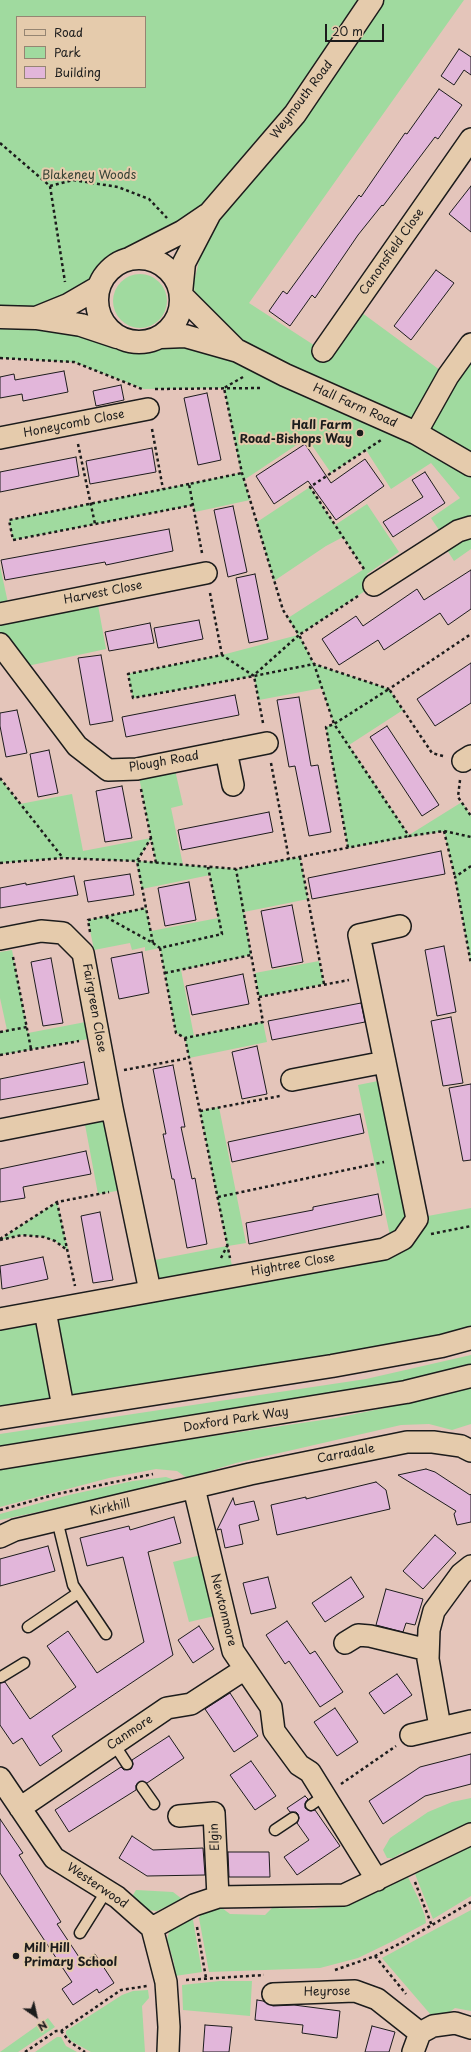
<!DOCTYPE html>
<style>
body{margin:0}
#map{position:relative;width:471px;height:2052px;overflow:hidden;background:#e4c5ba;font-family:"Playpen Sans",sans-serif}
canvas{display:block}
.legend{position:absolute;left:16px;top:16px;width:130px;height:72px;box-sizing:border-box;background:#e5cbac;border:1px solid #958572;margin:0;padding:5px 7px;list-style:none;font-size:12px;color:#1c1c1c}
.legend li{display:flex;align-items:center;gap:8px;height:20px}
.legend b{width:20px;border:1px solid #958572}
.north{position:absolute;left:16px;top:1996px;width:40px;height:40px;-webkit-text-stroke:3px #e5cbac;paint-order:stroke;rotate:146deg;font-size:11px;font-weight:700;line-height:16px;text-align:center;color:#1c1c1c}
.north::after{content:'';display:block;margin:auto;width:14px;height:18px;background:#1c1c1c;clip-path:polygon(50% 0,100% 100%,50% 72%,0 100%)}
.scale{position:absolute;left:325px;top:24px;width:59px;height:18px;box-sizing:border-box;border:2px solid #1c1c1c;border-top:0;padding-left:5px;font-size:12px;line-height:14px;white-space:nowrap;color:#1c1c1c;-webkit-text-stroke:3px #e5cbac;paint-order:stroke}
</style>
<div id="map">
<canvas width="471" height="2052"></canvas>
<ul class="legend">
<li><b style="height:5px;background:#e5cbac"></b>Road</li>
<li><b style="height:11px;background:#a0da9f"></b>Park</li>
<li><b style="height:11px;background:#e2b6da"></b>Building</li>
</ul>
<div class="north">N</div>
<div class="scale">20 m</div>
</div>
<script>
const ctx = document.querySelector('canvas').getContext('2d');
ctx.lineJoin = 'round';
function paint(path, color) { ctx.fillStyle = color; ctx.fill(path, 'evenodd'); }
const poly = rows => new Path2D(rows.map(r => 'M' + r).join(''));
function strokePath(path, color, width, dash) { ctx.strokeStyle = color; ctx.lineWidth = width; ctx.lineCap = dash ? 'butt' : 'round'; ctx.setLineDash(dash || []); ctx.stroke(path); }
function write(font, color, halo, rows, align = 'center') {
  ctx.font = font + ' "Playpen Sans",sans-serif'; ctx.lineWidth = 4; ctx.setLineDash([]); ctx.textBaseline = 'middle'; ctx.strokeStyle = halo; ctx.fillStyle = color; for (const [text, x, y, turn = 0] of rows) {
    ctx.save(); ctx.translate(x, y); ctx.rotate((+turn || 0) * Math.PI / 180); ctx.textAlign = isNaN(turn) ? turn : align; if (halo) ctx.strokeText(text, 0, 0); ctx.fillText(text, 0, 0); ctx.restore();
  }
}
const green = poly([
 [0,0,464,0,249,303,323,351,354,307,448,376,471,347,471,549,454,561,442,542,445,539,431,518,460,498,431,463,391,489,366,450,331,473,307,438,244,480,250,500,195,512,193,505,13,540,9,520,241,473,224,388,144,389,74,362,0,358],
 [17,17,145,17,145,87,17,87],
 [210,214,194,282,195,306,237,351,179,335,150,345,123,342,38,317,93,305,99,286,119,264,131,254],
 '113 301a27 27 0 1 1 54 0a27 27 0 1 1-54 0Z',
 [310,487,335,525,367,504,399,552,367,574,374,585,299,635,314,664,389,689,403,710,349,745,409,835,462,802,471,816,471,964,455,877,444,831,348,848,326,727,334,724,322,688,259,700,254,676,133,698,128,674,222,655,298,635,288,618,364,569,343,537,326,546,274,581,257,522],
 [0,566,10,612,96,594,106,649,18,668,0,644],
 [175,770,183,805,171,808,183,865,236,869,300,857,308,899,244,912,251,955,181,970,194,1036,263,1022,267,1042,189,1058,185,1038,176,1033,160,948,145,951,145,947,132,950,130,943,94,950,88,920,146,908,151,931,218,918,210,875,142,889,136,861,63,858,0,863,0,778,20,804,72,794,83,851,151,838,139,777],
 [151,839,156,862,137,861],
 [12,950,28,1033,96,1020,99,1037,0,1055,0,1032,7,1030,0,998,0,952],
 [319,961,324,984,259,997,255,973],
 [388,1079,417,1218,471,1208,471,1338,0,1418,0,1319,150,1291,144,1262,227,1246,200,1111,219,1107,246,1243,228,1246,234,1276,392,1245,358,1085],
 [112,1108,129,1189,98,1194,83,1114],
 [57,1202,68,1250,55,1241,44,1237,22,1235,0,1240],
 [471,1355,471,1365,406,1381,0,1448,0,1434,366,1379],
 [471,1386,471,1424,452,1430,429,1424,401,1425,236,1463,187,1478,177,1471,156,1469,109,1478,0,1507,0,1469,7,1466,336,1418,418,1401],
 [166,1477,180,1482,0,1520,0,1514,69,1495,133,1481],
 [209,1553,223,1614,189,1622,173,1562],
 [471,1798,471,1825,406,1858,403,1852,393,1858,387,1858,383,1850,390,1838,428,1812,452,1802],
 [471,1846,471,1896,433,1919,415,1874],
 [408,1877,418,1898,425,1916,426,1923,391,1942,358,1958,320,1968,209,1972,199,1918,201,1914,207,1910,222,1908,230,1914,265,1915,272,1908,313,1909,340,1905,375,1893],
 [136,1890,173,1892,182,1899,157,1911,147,1910,133,1899,133,1895],
 [471,1910,471,2011,455,2008,447,2014,431,2015,382,1958],
 [187,1917,193,1920,202,1972,175,1976,174,1963,167,1939,170,1929],
 [220,1981,252,1981,250,2016,183,2010,182,1985],
 [148,1990,149,1998,142,2006,145,2052,91,2052,71,2041,66,2034,66,2031,122,1995,133,1991],
 [48,2018,55,2027,18,2052,0,2052],
 [57,2037,61,2037,66,2046,77,2052,35,2052]
]);
const building = poly([
 [459,49,471,57,471,75,464,70,454,85,441,76,459,49],
 [439,89,462,105,438,139,435,137,383,206,382,205,358,235,315,298,312,295,290,326,269,311,283,291,287,294,359,195,361,197,405,133,407,134,439,89],
 [471,186,471,232,449,214,471,186],
 [436,270,454,283,411,340,394,326,436,270],
 [64,371,68,392,23,401,22,394,0,398,0,377,14,374,15,380,64,371],
 [121,385,124,400,96,406,93,391,121,385],
 [207,393,221,460,198,465,184,398,207,393],
 [305,444,331,483,365,459,384,486,336,520,308,481,274,504,256,476,305,444],
 [152,448,156,472,90,484,86,461,152,448],
 [76,457,79,476,0,492,0,472,76,457],
 [425,472,445,503,393,537,383,522,423,497,412,480,425,472],
 [233,506,247,572,228,577,214,510,233,506],
 [169,529,173,551,106,565,105,562,5,580,1,560,169,529],
 [471,570,471,609,448,625,440,613,384,650,378,640,339,665,322,639,356,616,363,626,417,589,424,600,471,570],
 [255,574,268,639,249,643,236,578,255,574],
 [199,620,203,639,158,648,154,628,199,620],
 [150,623,154,643,109,651,105,632,150,623],
 [101,655,113,721,90,725,78,658,101,655],
 [471,663,471,703,435,726,417,699,471,663],
 [235,695,239,715,126,737,122,717,235,695],
 [299,697,311,766,318,765,331,832,309,836,295,766,289,767,277,700,299,697],
 [17,710,27,753,6,757,0,726,0,713,17,710],
 [387,726,439,805,422,816,370,737,387,726],
 [49,750,58,793,38,797,30,754,49,750],
 [122,786,132,838,105,842,96,791,122,786],
 [269,812,273,832,182,850,178,830,269,812],
 [441,851,445,874,312,899,308,878,441,851],
 [130,874,134,895,88,902,84,881,130,874],
 [74,876,78,895,0,908,0,888,26,883,26,885,74,876],
 [189,882,196,920,165,926,158,888,189,882],
 [292,905,303,962,272,968,261,911,292,905],
 [444,946,456,1012,437,1016,425,950,444,946],
 [142,952,149,993,119,999,111,958,142,952],
 [51,958,63,1023,43,1026,31,962,51,958],
 [243,974,249,1004,192,1015,186,986,243,974],
 [361,1003,365,1022,272,1040,268,1021,361,1003],
 [451,1017,463,1083,443,1086,431,1021,451,1017],
 [257,1046,267,1094,242,1099,232,1052,257,1046],
 [84,1062,88,1084,0,1100,0,1079,84,1062],
 [173,1065,185,1127,181,1127,192,1179,195,1178,207,1244,187,1248,174,1179,172,1179,163,1134,166,1134,153,1069,173,1065],
 [471,1084,471,1160,463,1161,449,1088,471,1084],
 [360,1114,364,1133,232,1162,228,1142,360,1114],
 [86,1151,91,1174,23,1187,25,1198,0,1202,0,1169,86,1151],
 [378,1194,382,1215,249,1244,246,1223,313,1210,313,1207,378,1194],
 [100,1212,113,1280,93,1283,81,1216,100,1212],
 [43,1257,48,1279,2,1289,0,1266,43,1257],
 [426,1469,435,1472,470,1495,471,1494,471,1522,457,1525,454,1514,456,1511,398,1475,426,1469],
 [376,1482,386,1490,390,1509,277,1535,271,1505,306,1497,306,1499,376,1482],
 [233,1498,235,1505,254,1501,259,1520,239,1525,243,1544,225,1548,221,1529,217,1530,233,1498],
 [174,1517,181,1543,148,1552,173,1655,52,1736,62,1751,40,1766,22,1738,13,1744,0,1725,0,1683,5,1682,30,1719,76,1687,47,1646,68,1631,97,1673,144,1642,123,1557,87,1566,80,1538,129,1526,130,1530,174,1517],
 [435,1535,456,1553,423,1589,403,1571,435,1535],
 [48,1546,55,1571,0,1586,0,1559,48,1546],
 [268,1577,276,1608,251,1614,243,1583,268,1577],
 [351,1577,364,1597,325,1622,312,1603,351,1577],
 [386,1589,423,1599,415,1625,406,1623,403,1632,376,1625,386,1589],
 [287,1621,310,1654,315,1651,343,1692,320,1707,289,1661,285,1664,266,1635,287,1621],
 [199,1626,214,1649,193,1663,178,1640,199,1626],
 [397,1674,412,1695,384,1714,369,1693,397,1674],
 [230,1693,258,1736,234,1752,205,1709,230,1693],
 [335,1708,358,1742,337,1756,314,1722,335,1708],
 [169,1736,184,1758,147,1783,139,1782,136,1785,136,1790,69,1832,55,1810,121,1767,124,1770,131,1769,133,1764,132,1760,169,1736],
 [471,1754,471,1784,425,1796,383,1824,369,1801,420,1767,471,1754],
 [251,1761,276,1796,255,1810,230,1775,251,1761],
 [305,1796,308,1799,305,1803,305,1808,311,1811,315,1810,340,1846,297,1875,284,1857,309,1840,297,1823,299,1818,298,1814,296,1812,290,1812,287,1808,305,1796],
 [0,1819,23,1853,19,1855,61,1922,57,1924,83,1963,95,1954,114,1983,99,1993,97,1989,73,2005,62,1989,72,1982,0,1873,0,1819],
 [132,1836,153,1850,203,1848,205,1875,147,1876,119,1858,132,1836],
 [228,1852,269,1852,270,1877,229,1877,228,1852],
 [257,2000,263,2001,273,2006,294,2005,340,2011,337,2038,302,2033,303,2025,255,2020,257,2000],
 [205,2025,232,2027,229,2052,203,2052,205,2025],
 [372,2026,395,2032,389,2052,365,2052,372,2026]
]);
const path = poly([
 [0,143,50,186,65,282],
 [50,186,73,180,118,187,149,199,167,218],
 [0,358,74,362,142,389],
 [243,377,224,388,242,473,283,610,299,635,254,675],
 [155,389,262,388],
 [152,429,163,489],
 [78,444,95,524],
 [189,484,9,520,13,540,193,505],
 [202,553,189,484,242,473],
 [364,569,310,487,381,440],
 [210,593,222,655],
 [358,596,299,635,314,664,389,689,471,634],
 [263,723,254,676,222,655,128,674,133,698,254,676,314,664,334,724,326,727,348,848],
 [443,756,432,753,389,689,334,724,409,836,444,831,471,837],
 [271,763,289,859],
 [0,778,63,858],
 [460,780,458,797,471,816],
 [141,789,156,863],
 [444,831,455,877],
 [300,857,324,984],
 [0,863,63,858,84,859,137,861,236,869,409,836],
 [471,866,455,877,471,964],
 [106,917,153,943,146,908],
 [90,932,88,920,146,908,137,861,151,838],
 [153,943,160,948,222,934,208,867],
 [160,948,176,1033,185,1038,263,1022,236,869],
 [13,957,31,1049],
 [165,973,251,955],
 [259,997,349,980],
 [0,1032,27,1027],
 [185,1038,230,1258],
 [0,1055,79,1041],
 [124,1070,189,1058],
 [200,1111,280,1096],
 [218,1197,384,1162],
 [57,1202,75,1286],
 [431,1234,471,1226],
 [0,1239,57,1202,109,1192],
 [0,1240,22,1235,44,1237,55,1241,67,1250],
 [221,1258,227,1246],
 [0,1510,57,1494,153,1474],
 [341,1784,396,1746],
 [415,1882,432,1926],
 [197,1927,206,1978],
 [375,1956,406,1994],
 [335,1970,375,1956,403,1942,471,1902],
 [186,1980,264,1975],
 [61,2031,70,2042,85,2052],
 [25,2052,56,2031,61,2031,121,1990,147,1986]
]);
const lane = poly([
 [57,1520,73,1585,106,1634],
 [28,1627,78,1593],
 [1,1677,24,1663],
 [114,1744,127,1764],
 [142,1787,154,1804],
 [311,1805,324,1796],
 [275,1830,293,1818],
 [80,1933,107,1890]
]);
const street = poly([
 [323,351,471,139],
 [416,433,448,376,471,344],
 [0,438,148,409],
 [374,585,458,531,471,527],
 [0,614,206,573],
 [0,644,77,746,108,770,137,769,267,743],
 [226,751,233,785],
 [463,761,471,756],
 [0,939,41,931,63,933,83,953,112,1108,150,1291],
 [292,1080,385,1062],
 [0,1130,112,1108],
 [45,1311,63,1407],
 [0,1319,384,1249,403,1239,417,1219,359,935,400,926],
 [194,1488,233,1651,271,1707,274,1731,299,1765,310,1772,377,1880],
 [0,1537,15,1530,250,1474,407,1442,433,1442,461,1446,471,1451],
 [345,1643,358,1635,370,1636,428,1650],
 [440,1727,428,1659,429,1630,434,1611,461,1574,471,1566],
 [411,1735,471,1721],
 [0,1778,54,1858,117,1897,152,1928,166,1982,169,2027,168,2052],
 [20,1808,167,1708,191,1704,245,1669],
 [179,1816,214,1813,218,1897],
 [152,1928,194,1905,218,1897,344,1895,471,1834],
 [273,1994,355,1991,377,1999,420,2033,413,2052],
 [420,2033,433,2026,455,2023,471,2028]
]);
const secondary = poly([
 '97 300a42 42 0 1 1 84 0a42 42 0 1 1-84 0Z',
 [131,258,182,232,207,215],
 [181,293,184,263,210,213,295,114,372,0],
 [181,295,235,349],
 [0,317,36,318,81,325,117,337],
 [36,318,68,305,99,287],
 [161,337,185,336,238,351,285,375,416,433,471,465],
 [0,1418,332,1366,442,1346,471,1338],
 [0,1458,406,1392,471,1376]
]);
const markers = [
 [360,433,4,"#1c1c1c"],
 [16,1956,4,"#1c1c1c"]
];
const streetNames = [
 ["Weymouth Road",302,100,-53],
 ["Canonsfield Close",392,252,-55],
 ["Hall Farm Road",355,406,24],
 ["Honeycomb Close",74,424,-11],
 ["Harvest Close",103,593,-11],
 ["Plough Road",164,762,-10],
 ["Fairgreen Close",94,1008,80],
 ["Hightree Close",293,1265,-10],
 ["Doxford Park Way",236,1420,-9],
 ["Carradale",346,1454,-11],
 ["Kirkhill",110,1508,-13],
 ["Newtonmore",223,1610,76],
 ["Canmore",130,1733,-34],
 ["Elgin",215,1837,-93],
 ["Westerwood",97,1886,34],
 ["Heyrose",327,1992,-1]
];
const parkNames = [
 ["Blakeney Woods",89,176]
];
const poiNames = [
 ["Hall Farm",352,426],
 ["Road-Bishops Way",352,440],
 ["Mill Hill",24,1949,"left"],
 ["Primary School",24,1963,"left"]
];
paint(green, '#a0da9f');
paint(building, '#e2b6da');
strokePath(building, '#1c1c1c', 1);
strokePath(lane, '#1c1c1c', 13);
strokePath(street, '#1c1c1c', 24);
strokePath(secondary, '#1c1c1c', 25);
strokePath(path, '#1c1c1c', 2.5, [3, 3]);
strokePath(lane, '#e5cbac', 10);
strokePath(street, '#e5cbac', 21);
strokePath(secondary, '#e5cbac', 22);
for (const [x, y, r, color] of markers) { const dot = new Path2D(); dot.arc(x, y, r, 0, 2 * Math.PI); ctx.fillStyle = color; ctx.fill(dot); strokePath(dot, '#e5cbac', 1.5); }
write('12px', '#1c1c1c', '#e5cbac', streetNames);
write('12px', '#364236', '#e5cbac', parkNames);
write('bold 12px', '#1c1c1c', '#e5cbac', poiNames, 'right');
</script>
